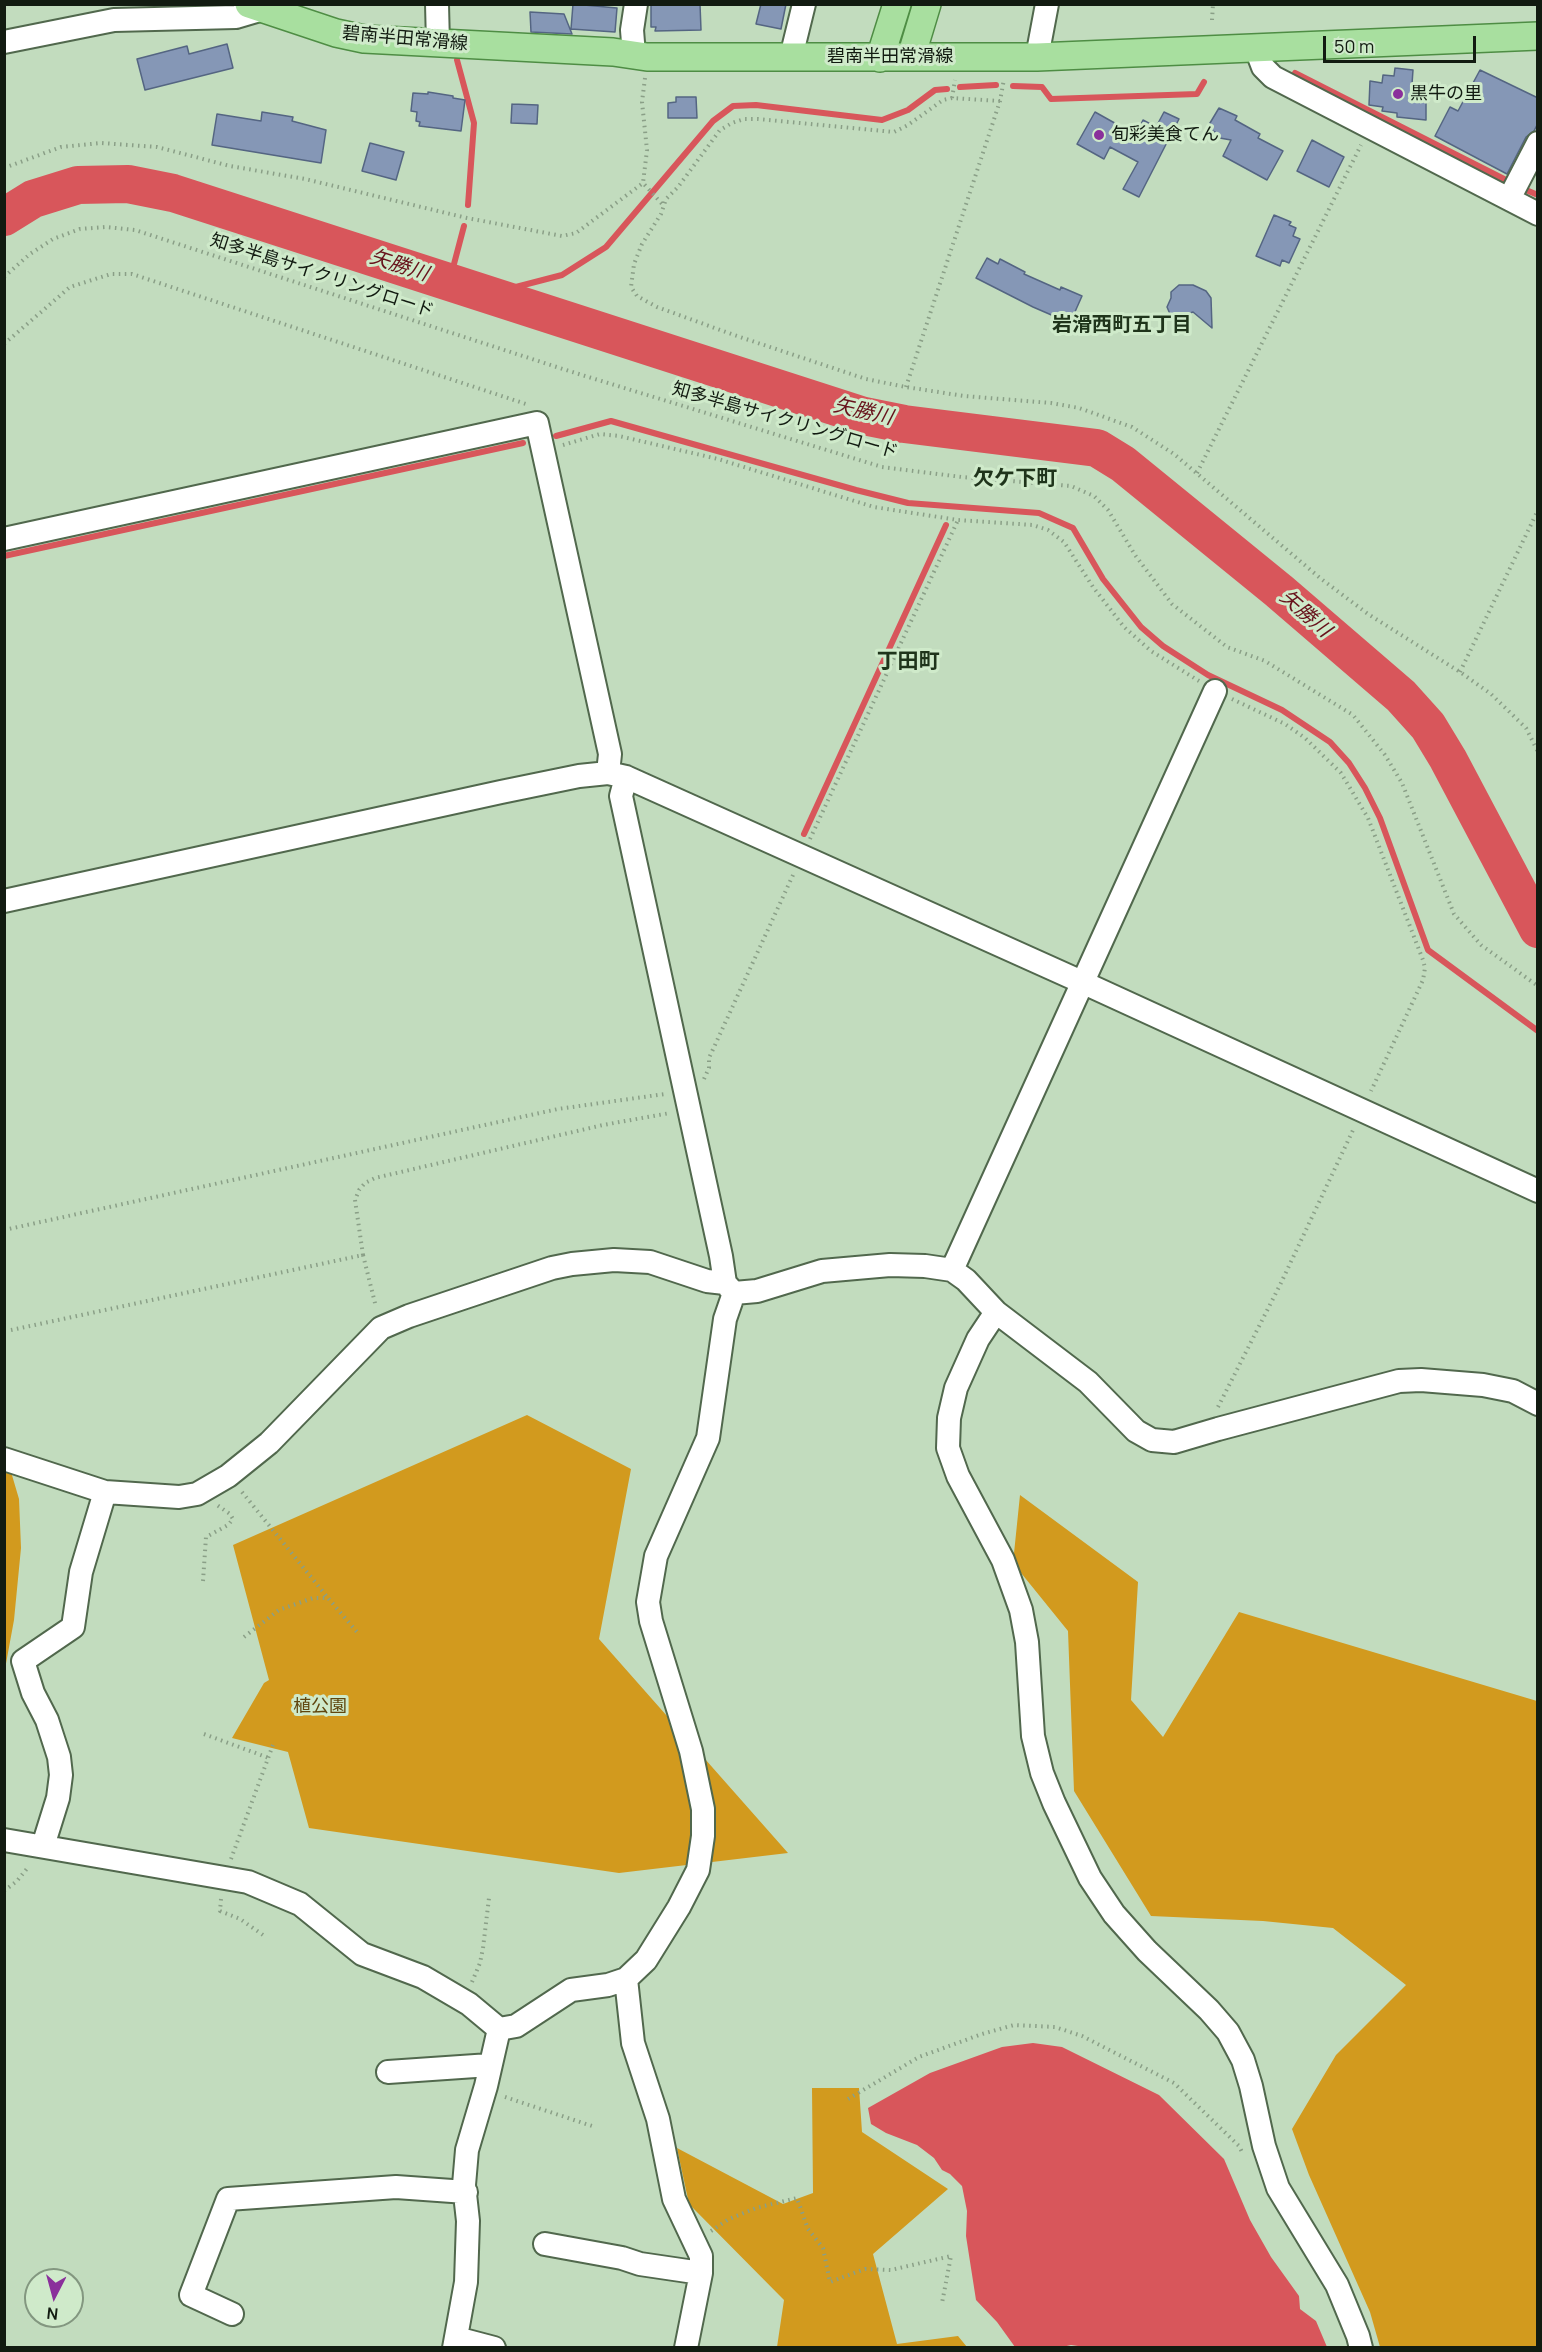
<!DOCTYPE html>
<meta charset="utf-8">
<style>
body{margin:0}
#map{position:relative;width:1542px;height:2352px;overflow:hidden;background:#c2dcbe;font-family:Manrope,sans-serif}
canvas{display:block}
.frame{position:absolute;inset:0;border:6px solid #121b11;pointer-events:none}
.north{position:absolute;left:24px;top:2268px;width:60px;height:60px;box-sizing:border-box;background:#cfeaca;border:2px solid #839780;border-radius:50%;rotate:186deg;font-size:16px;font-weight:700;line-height:24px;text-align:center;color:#121b11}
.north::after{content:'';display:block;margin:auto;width:21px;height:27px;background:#8a309b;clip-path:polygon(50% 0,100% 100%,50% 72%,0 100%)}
.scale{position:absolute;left:1323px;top:36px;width:153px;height:27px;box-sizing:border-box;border:3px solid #121b11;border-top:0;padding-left:8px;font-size:18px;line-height:21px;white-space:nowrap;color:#121b11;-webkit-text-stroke:4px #cfeaca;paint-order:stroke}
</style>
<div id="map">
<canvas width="1542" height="2352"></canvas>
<div class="frame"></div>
<div class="north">N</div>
<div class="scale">50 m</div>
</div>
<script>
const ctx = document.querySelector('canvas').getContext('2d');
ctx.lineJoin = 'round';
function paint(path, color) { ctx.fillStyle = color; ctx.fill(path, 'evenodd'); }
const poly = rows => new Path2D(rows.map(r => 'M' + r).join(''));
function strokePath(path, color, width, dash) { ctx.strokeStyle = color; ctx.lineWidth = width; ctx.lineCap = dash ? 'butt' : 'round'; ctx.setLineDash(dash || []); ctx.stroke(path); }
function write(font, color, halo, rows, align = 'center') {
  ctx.font = font + ' Manrope,"Noto Sans JP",sans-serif'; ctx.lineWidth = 6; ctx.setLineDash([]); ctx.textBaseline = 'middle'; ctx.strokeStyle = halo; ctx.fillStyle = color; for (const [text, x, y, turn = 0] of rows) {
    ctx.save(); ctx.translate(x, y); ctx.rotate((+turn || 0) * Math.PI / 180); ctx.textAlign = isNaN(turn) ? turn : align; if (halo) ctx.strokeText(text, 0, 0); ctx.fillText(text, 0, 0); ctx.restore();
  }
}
const green = poly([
 [527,1415,631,1469,599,1639,788,1853,619,1873,309,1828,288,1752,232,1738,264,1683,269,1680,233,1545],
 [5,1456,9,1465,19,1499,21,1548,14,1620,5,1669],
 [1020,1495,1138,1582,1131,1700,1163,1737,1239,1612,1537,1701,1537,2347,1380,2347,1370,2312,1309,2175,1292,2129,1336,2055,1406,1985,1333,1928,1263,1921,1151,1916,1074,1791,1068,1631,1013,1563],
 [812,2088,859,2088,862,2132,948,2189,873,2254,897,2344,958,2336,967,2347,777,2347,784,2300,689,2204,677,2148,783,2204,813,2193]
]);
const water = poly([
 [1033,2043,1062,2047,1159,2095,1224,2159,1250,2220,1271,2257,1299,2296,1300,2309,1316,2321,1327,2347,1092,2348,1071,2345,1058,2348,1015,2347,997,2322,976,2300,966,2236,967,2211,962,2186,950,2174,942,2170,934,2158,917,2145,886,2133,871,2124,868,2108,930,2073,1002,2047]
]);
const stream = poly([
 [457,60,474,123,468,205],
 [1295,73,1506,180],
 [1013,86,1042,87,1051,99,1197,94,1204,82],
 [960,87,996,85],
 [1526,190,1538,195],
 [4,201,11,213],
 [449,283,464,226],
 [462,287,512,288,562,275,606,247,713,121,733,106,756,105,882,120,908,110,935,90,947,89],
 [556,436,611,421,856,490,908,503,1039,513,1073,528,1103,579,1141,627,1163,646,1208,675,1282,710,1330,742,1349,763,1365,788,1380,818,1428,950,1538,1031],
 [4,556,523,443],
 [804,834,946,525]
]);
const river = poly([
 [4,217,33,199,78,185,128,184,173,193,864,416,904,424,1097,448,1123,464,1279,591,1401,696,1428,726,1448,759,1538,929]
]);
const building = poly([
 [573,4,617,8,615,32,571,29,573,4],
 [651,4,700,4,701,30,655,31,656,27,651,27,651,4],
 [761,4,786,4,781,29,756,24,761,4],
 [530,12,564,14,572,34,531,32,530,12],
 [227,44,233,68,145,90,137,59,187,46,189,54,227,44],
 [1395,68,1413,70,1412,84,1426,86,1426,120,1397,117,1397,113,1382,111,1383,107,1369,105,1370,81,1382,83,1383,75,1394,76,1395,68],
 [1480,70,1538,98,1538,123,1534,131,1526,137,1507,174,1435,136,1450,107,1458,111,1480,70],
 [428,92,453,96,453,98,465,100,461,131,419,126,420,122,416,121,417,112,411,111,413,93,428,94,428,92],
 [676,97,696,97,697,118,668,118,668,103,676,102,676,97],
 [512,104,538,105,537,124,511,123,512,104],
 [1219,108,1237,116,1235,120,1260,134,1258,138,1283,151,1267,180,1223,156,1231,140,1214,137,1215,132,1207,128,1219,108],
 [262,112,293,117,292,121,326,130,321,163,212,145,217,114,261,121,262,112],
 [1095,112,1136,135,1143,120,1156,127,1164,112,1179,119,1139,197,1123,189,1138,162,1110,147,1104,159,1077,144,1095,112],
 [1312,140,1344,157,1329,187,1297,171,1312,140],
 [370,143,404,152,396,180,362,171,370,143],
 [1274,215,1291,222,1289,225,1296,228,1293,236,1300,239,1289,263,1282,260,1280,266,1256,256,1274,215],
 [987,258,998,264,1000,259,1025,272,1024,274,1060,290,1061,287,1082,296,1070,323,1033,307,976,278,987,258],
 [1179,285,1193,285,1206,291,1211,298,1212,328,1193,312,1178,317,1170,314,1167,307,1171,298,1171,292,1179,285]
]);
const path = poly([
 [1212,20,1213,4],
 [645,78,642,102,647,150,643,183,664,206],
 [952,98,955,80],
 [1000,101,952,98,943,100,908,125,894,132,758,119,744,119,732,123,720,130,678,187,666,199,661,214,642,244,634,264,631,287,637,296,657,307,734,335,866,379,906,387,964,396,1051,403,1079,408,1132,427,1174,454,1320,578,1368,614,1460,672,1491,694,1526,728,1538,752],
 [4,168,61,147,101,143,157,147,230,166,305,179,467,218,562,236,576,233,643,183],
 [4,277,30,254,53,239,80,229,106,227,135,230,569,371,882,467,962,477,1071,486,1094,496,1108,510,1135,555,1172,604,1227,647,1265,661,1353,715,1385,755,1402,783,1454,914,1481,945,1538,986],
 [4,344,70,287,111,274,132,274,526,404],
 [906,387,1000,101,1004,79],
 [563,445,600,434,619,436,718,459,874,507,958,520,1033,525,1048,530,1064,542,1093,587,1124,627,1151,651,1199,681],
 [1197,473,1361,145],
 [1460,672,1538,510],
 [1232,699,1285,724,1305,738,1341,773,1368,818,1423,960,1425,968,1423,980,1371,1091],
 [810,839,958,520],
 [704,1079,709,1068,709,1058,793,875],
 [4,1230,558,1109,665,1094],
 [363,1255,355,1200,359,1190,365,1183,375,1178,603,1125,670,1113],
 [11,1330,363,1255,376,1307],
 [1218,1407,1280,1285,1354,1128],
 [242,1492,328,1598],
 [203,1581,206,1537,228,1525,233,1519,230,1514,217,1505],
 [244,1637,279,1610,313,1598,328,1598,357,1632],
 [204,1734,269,1758],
 [231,1859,274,1742],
 [4,1891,17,1881,29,1866],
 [221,1899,220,1911,240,1919,266,1937],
 [472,1982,480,1963,483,1948,489,1898],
 [505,2097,595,2127],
 [848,2099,919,2057,982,2034,1014,2025,1055,2027,1082,2036,1174,2083,1239,2146,1243,2154],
 [711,2231,729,2219,756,2208,797,2198,808,2229,823,2248,830,2282,865,2269,891,2270,951,2256,942,2303]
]);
const minor = poly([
 [437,4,438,44],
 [4,42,114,20,236,17,263,9],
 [1255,46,1263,67,1273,77,1538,214],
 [634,55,632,30,636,4],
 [791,57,804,4],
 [1037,57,1047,4],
 [1509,199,1538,143],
 [4,539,537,423,610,754,608,773],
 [626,777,621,796,721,1256,725,1283,734,1293,757,1291,822,1271,890,1265,925,1266,952,1270,966,1280,996,1312,1088,1382,1136,1431,1152,1440,1174,1442,1218,1429,1399,1381,1421,1380,1483,1385,1513,1391,1538,1404],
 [4,901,501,792,579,776,608,773,626,777,1084,983,1538,1191],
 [952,1270,1215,691],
 [996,1312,978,1339,956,1388,949,1418,948,1448,958,1476,1003,1560,1021,1610,1027,1642,1033,1736,1042,1773,1054,1803,1090,1878,1114,1914,1147,1951,1209,2010,1228,2032,1243,2060,1251,2086,1264,2146,1278,2188,1337,2285,1358,2336,1361,2348],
 [4,1459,105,1492,179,1497,197,1494,228,1476,269,1443,381,1328,409,1316,552,1268,572,1264,614,1260,650,1262,707,1281,725,1283],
 [4,1840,248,1882,300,1904,362,1954,423,1977,469,2004,499,2029],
 [43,1846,58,1798,61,1775,59,1757,47,1720,33,1693,23,1661,73,1627,81,1572,105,1492],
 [626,1979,633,2043,658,2119,674,2199,701,2256,701,2273,686,2348],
 [499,2029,516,2026,571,1990,608,1985,626,1979,646,1960,679,1907,698,1870,703,1836,703,1809,691,1751,651,1621,648,1602,656,1556,708,1438,725,1319,734,1293],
 [388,2072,490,2065],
 [545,2244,622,2258,640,2264,701,2273],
 [232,2314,191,2295,228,2199,396,2187,466,2192],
 [456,2338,494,2348],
 [454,2348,466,2282,468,2221,464,2185,467,2150,486,2086,499,2029]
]);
const major = poly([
 [249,4,336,33,364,39,613,52,647,57,1037,57,1538,36],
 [911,57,927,4],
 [880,58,897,4]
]);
const markers = [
 [1398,94,6,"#8a309b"],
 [1099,135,6,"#8a309b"]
];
const streetNames = [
 ["碧南半田常滑線",405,39,5],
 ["碧南半田常滑線",890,57],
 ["知多半島サイクリングロード",322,276,18],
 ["知多半島サイクリングロード",785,421,16]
];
const poiNames = [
 ["黒牛の里",1410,94],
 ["旬彩美食てん",1111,135]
];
const parkNames = [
 ["植公園",320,1707]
];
const waterNames = [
 ["矢勝川",399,266,18],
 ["矢勝川",863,412,13],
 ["矢勝川",1305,614,41]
];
const neighbourhoodNames = [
 ["岩滑西町五丁目",1122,325]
];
const quarterNames = [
 ["欠ケ下町",1015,479],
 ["丁田町",908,662]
];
paint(green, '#d29a1e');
paint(water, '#d8565b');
strokePath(stream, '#d8565b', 6);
strokePath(river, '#d8565b', 38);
paint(building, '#8597b6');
strokePath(building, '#546582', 1.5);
strokePath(minor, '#51684d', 26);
strokePath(major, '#4e8d44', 30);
strokePath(path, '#8a9f87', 4, [1.5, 4.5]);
strokePath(minor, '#fff', 22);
strokePath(major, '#a8df9f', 27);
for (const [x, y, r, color] of markers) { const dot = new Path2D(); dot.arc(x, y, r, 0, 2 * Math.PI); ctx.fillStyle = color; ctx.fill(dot); strokePath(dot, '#cfeaca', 2); }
write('18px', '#121b11', '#cfeaca', streetNames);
write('18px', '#121b11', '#cfeaca', poiNames, 'left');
write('18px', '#60460e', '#cfeaca', parkNames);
write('italic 20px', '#67121b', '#cfeaca', waterNames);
write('bold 20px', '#1f341b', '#cfeaca', neighbourhoodNames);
write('bold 21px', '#1f341b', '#cfeaca', quarterNames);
</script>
